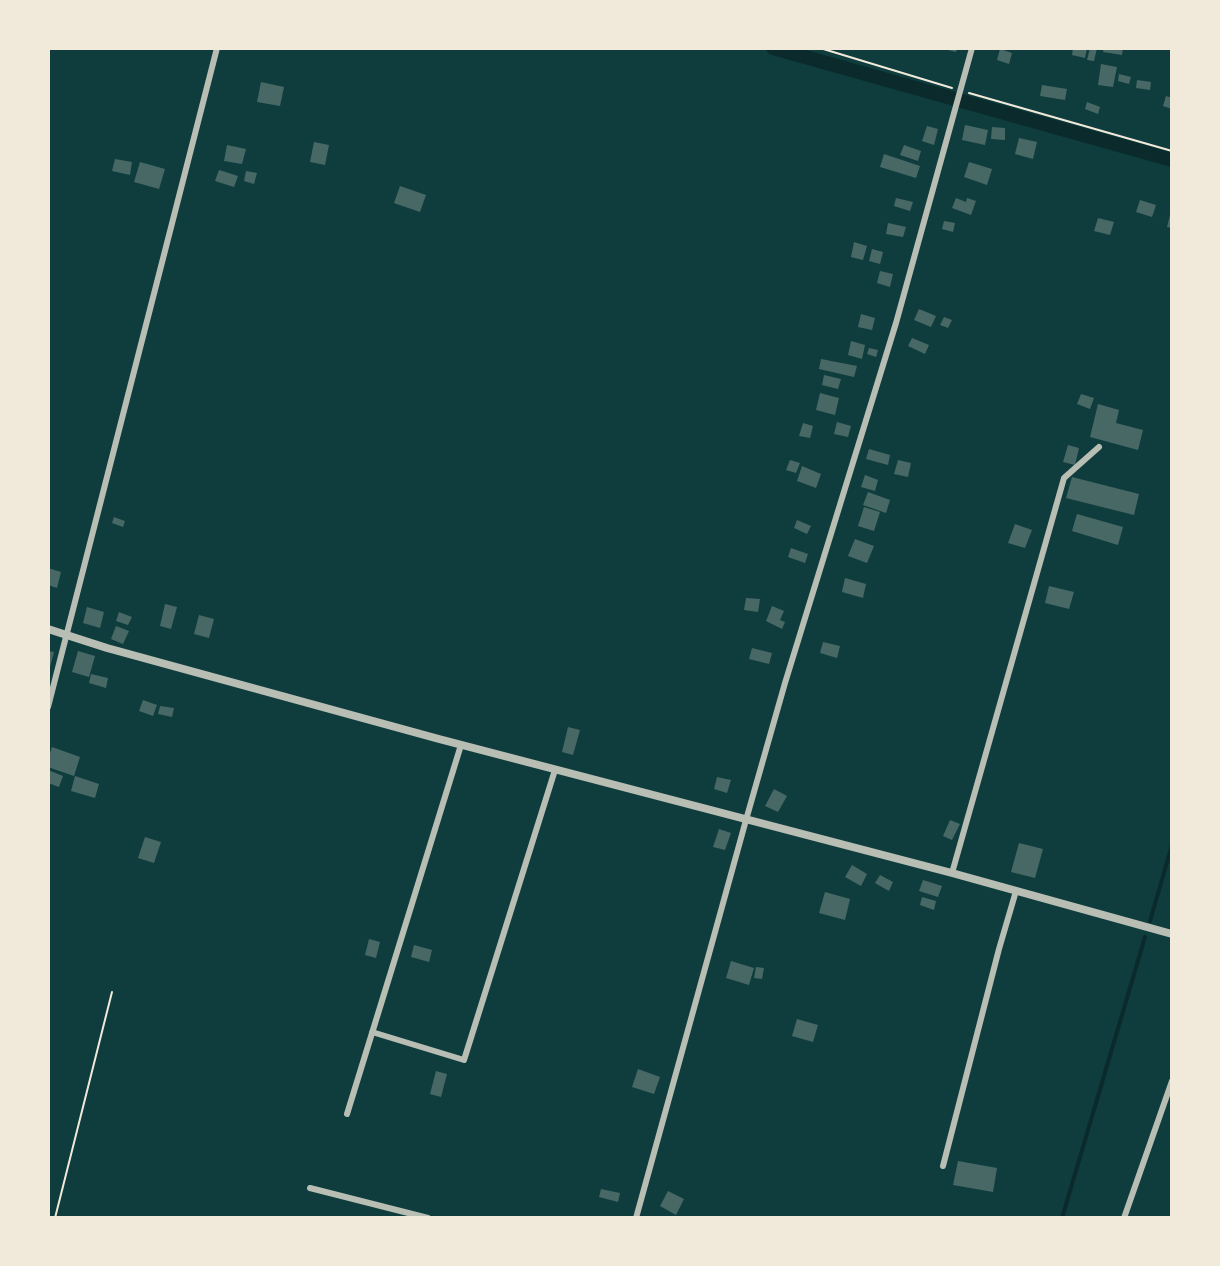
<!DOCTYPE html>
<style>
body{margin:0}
#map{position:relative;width:1220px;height:1266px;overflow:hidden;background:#0f3d3e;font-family:"Sofia Sans Condensed",sans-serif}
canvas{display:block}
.frame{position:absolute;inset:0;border:50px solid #f1e9da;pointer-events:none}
</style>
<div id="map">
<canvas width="1220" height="1266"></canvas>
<div class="frame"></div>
</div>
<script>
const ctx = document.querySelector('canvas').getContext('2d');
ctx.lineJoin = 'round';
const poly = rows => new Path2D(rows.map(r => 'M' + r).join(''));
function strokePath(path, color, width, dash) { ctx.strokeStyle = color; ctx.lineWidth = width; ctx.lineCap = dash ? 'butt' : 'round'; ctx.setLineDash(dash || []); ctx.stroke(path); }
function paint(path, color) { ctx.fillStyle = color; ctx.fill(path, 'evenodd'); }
const stream = poly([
 [1150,921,1172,845],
 [1062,1218,1145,937]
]);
const canal = poly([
 [773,48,1172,160]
]);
const building = poly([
 [940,48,957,48,956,52],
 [1073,48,1087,48,1085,58,1072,55],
 [1090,48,1097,48,1094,61,1087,60],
 [1104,48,1123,48,1122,55,1103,52],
 [1000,49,1012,53,1009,64,997,60],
 [1101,64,1117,67,1113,87,1098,85],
 [1119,74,1131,77,1129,84,1118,81],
 [1137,80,1151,82,1150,90,1136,88],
 [261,82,284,87,280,106,257,102],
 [1042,85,1067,89,1065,100,1040,96],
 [1166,96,1172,98,1172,109,1163,106],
 [1087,102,1100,107,1098,114,1085,109],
 [965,125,988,130,985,145,962,140],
 [927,126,938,129,934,145,922,141],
 [992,127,1005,128,1005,140,991,139],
 [1019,138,1037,142,1033,159,1015,154],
 [314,142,329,145,325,165,310,162],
 [227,145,246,149,242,164,224,161],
 [904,145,921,151,918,161,900,155],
 [884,154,920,166,916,178,880,167],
 [115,159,132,162,130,175,112,171],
 [140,162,165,169,159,189,134,182],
 [969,162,992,169,987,185,964,177],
 [219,170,238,176,234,187,215,181],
 [246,171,257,173,254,184,244,181],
 [400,186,426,195,420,212,394,203],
 [896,198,913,202,910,211,894,206],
 [956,198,966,202,967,198,976,201,971,215,952,208],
 [1140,200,1156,205,1152,217,1136,212],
 [1171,211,1172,211,1172,228,1167,227],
 [1098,218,1114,222,1110,235,1094,231],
 [944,221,955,223,953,232,942,229],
 [888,223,906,227,903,237,886,234],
 [854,242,867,246,863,260,851,257],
 [872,249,883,252,880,264,869,261],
 [880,271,893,274,890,287,877,283],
 [919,309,936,316,931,327,914,320],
 [861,314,875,318,872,330,858,327],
 [944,317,952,320,948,328,940,325],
 [912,338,929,345,925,354,908,346],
 [851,341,865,345,862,359,848,355],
 [869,348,878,350,876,357,867,354],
 [821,359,857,366,854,377,819,369],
 [824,375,841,379,838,389,822,385],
 [820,393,839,398,835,415,816,410],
 [1081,394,1094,398,1090,409,1077,404],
 [1098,404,1119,410,1116,423,1143,430,1138,450,1090,437],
 [837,422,851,426,848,437,834,434],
 [803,423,813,426,810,438,799,436],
 [1068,445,1079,448,1075,465,1063,462],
 [869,449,890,455,888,465,866,459],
 [790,460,800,463,796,473,786,470],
 [898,460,911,463,908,477,894,474],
 [802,466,821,474,816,488,797,481],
 [865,475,878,480,875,491,861,487],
 [1072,477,1139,494,1134,515,1066,498],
 [868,492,890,500,886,513,863,505],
 [864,507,880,512,874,531,858,526],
 [1077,514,1123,527,1118,545,1072,531],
 [114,517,125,521,123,527,112,523],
 [797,520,811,526,807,534,794,528],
 [1015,524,1032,530,1025,548,1008,543],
 [855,539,874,546,867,563,848,556],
 [791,548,808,554,805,563,788,557],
 [48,568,61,572,57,588,48,585],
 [845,578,866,584,863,598,842,592],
 [1049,586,1074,592,1069,609,1045,603],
 [746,598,760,599,758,612,744,610],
 [165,604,177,607,171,629,160,626],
 [772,606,784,611,780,620,785,622,782,629,766,621],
 [87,607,104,612,100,628,83,623],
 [119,612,132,617,128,625,116,621],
 [199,615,214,619,209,638,194,634],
 [116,626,129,631,123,644,111,639],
 [823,642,840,646,837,658,820,653],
 [752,648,772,653,769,664,749,659],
 [48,651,54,652,50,667,48,666],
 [78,651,95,656,89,677,72,672],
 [91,674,108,678,106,688,89,683],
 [143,700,157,705,153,716,139,711],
 [160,706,174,708,172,717,158,714],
 [568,727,580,730,573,755,562,752],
 [52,747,80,757,74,776,48,767,48,759],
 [48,770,63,776,59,787,48,783],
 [75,776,99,784,95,798,71,791],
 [717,777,731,780,727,793,714,789],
 [774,789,787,796,778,812,765,806],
 [950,820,960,824,952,840,943,836],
 [719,829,731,833,725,850,713,847],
 [145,837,161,842,154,863,138,858],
 [1019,843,1043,849,1035,878,1011,872],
 [852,865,867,874,861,886,845,877],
 [880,875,893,882,889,891,875,883],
 [923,880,942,886,938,897,919,891],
 [825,892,850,899,845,920,819,913],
 [922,897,936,901,934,910,920,905],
 [369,939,380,942,376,958,365,955],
 [414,945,432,950,429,962,411,957],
 [731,961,754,968,749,985,726,978],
 [756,967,764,968,762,979,754,978],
 [797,1019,818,1025,813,1042,792,1036],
 [638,1069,660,1077,654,1094,632,1087],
 [436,1071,447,1074,441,1097,430,1094],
 [958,1161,997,1168,993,1192,953,1185],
 [601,1189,620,1193,618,1202,599,1197],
 [668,1191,684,1199,676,1215,660,1206]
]);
const path = poly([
 [820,48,952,88],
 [969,93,1172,151],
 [55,1218,112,992]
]);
const minor = poly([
 [48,707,217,48],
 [952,873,1064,478,1099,447],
 [372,1032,464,1060,555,770],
 [347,1114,461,745],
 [943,1166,999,949,1016,891],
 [310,1188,428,1218],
 [636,1218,746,820,785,683,896,323,972,48],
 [1124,1218,1172,1081]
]);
const tertiary = poly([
 [48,629,107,648,439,739,952,873,1172,934]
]);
strokePath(stream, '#0a2a2b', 4);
strokePath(canal, '#0a2a2b', 14);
paint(building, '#486865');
strokePath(path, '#f1e9da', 2);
strokePath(minor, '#b8beb3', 6);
strokePath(tertiary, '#b8beb3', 8);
</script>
